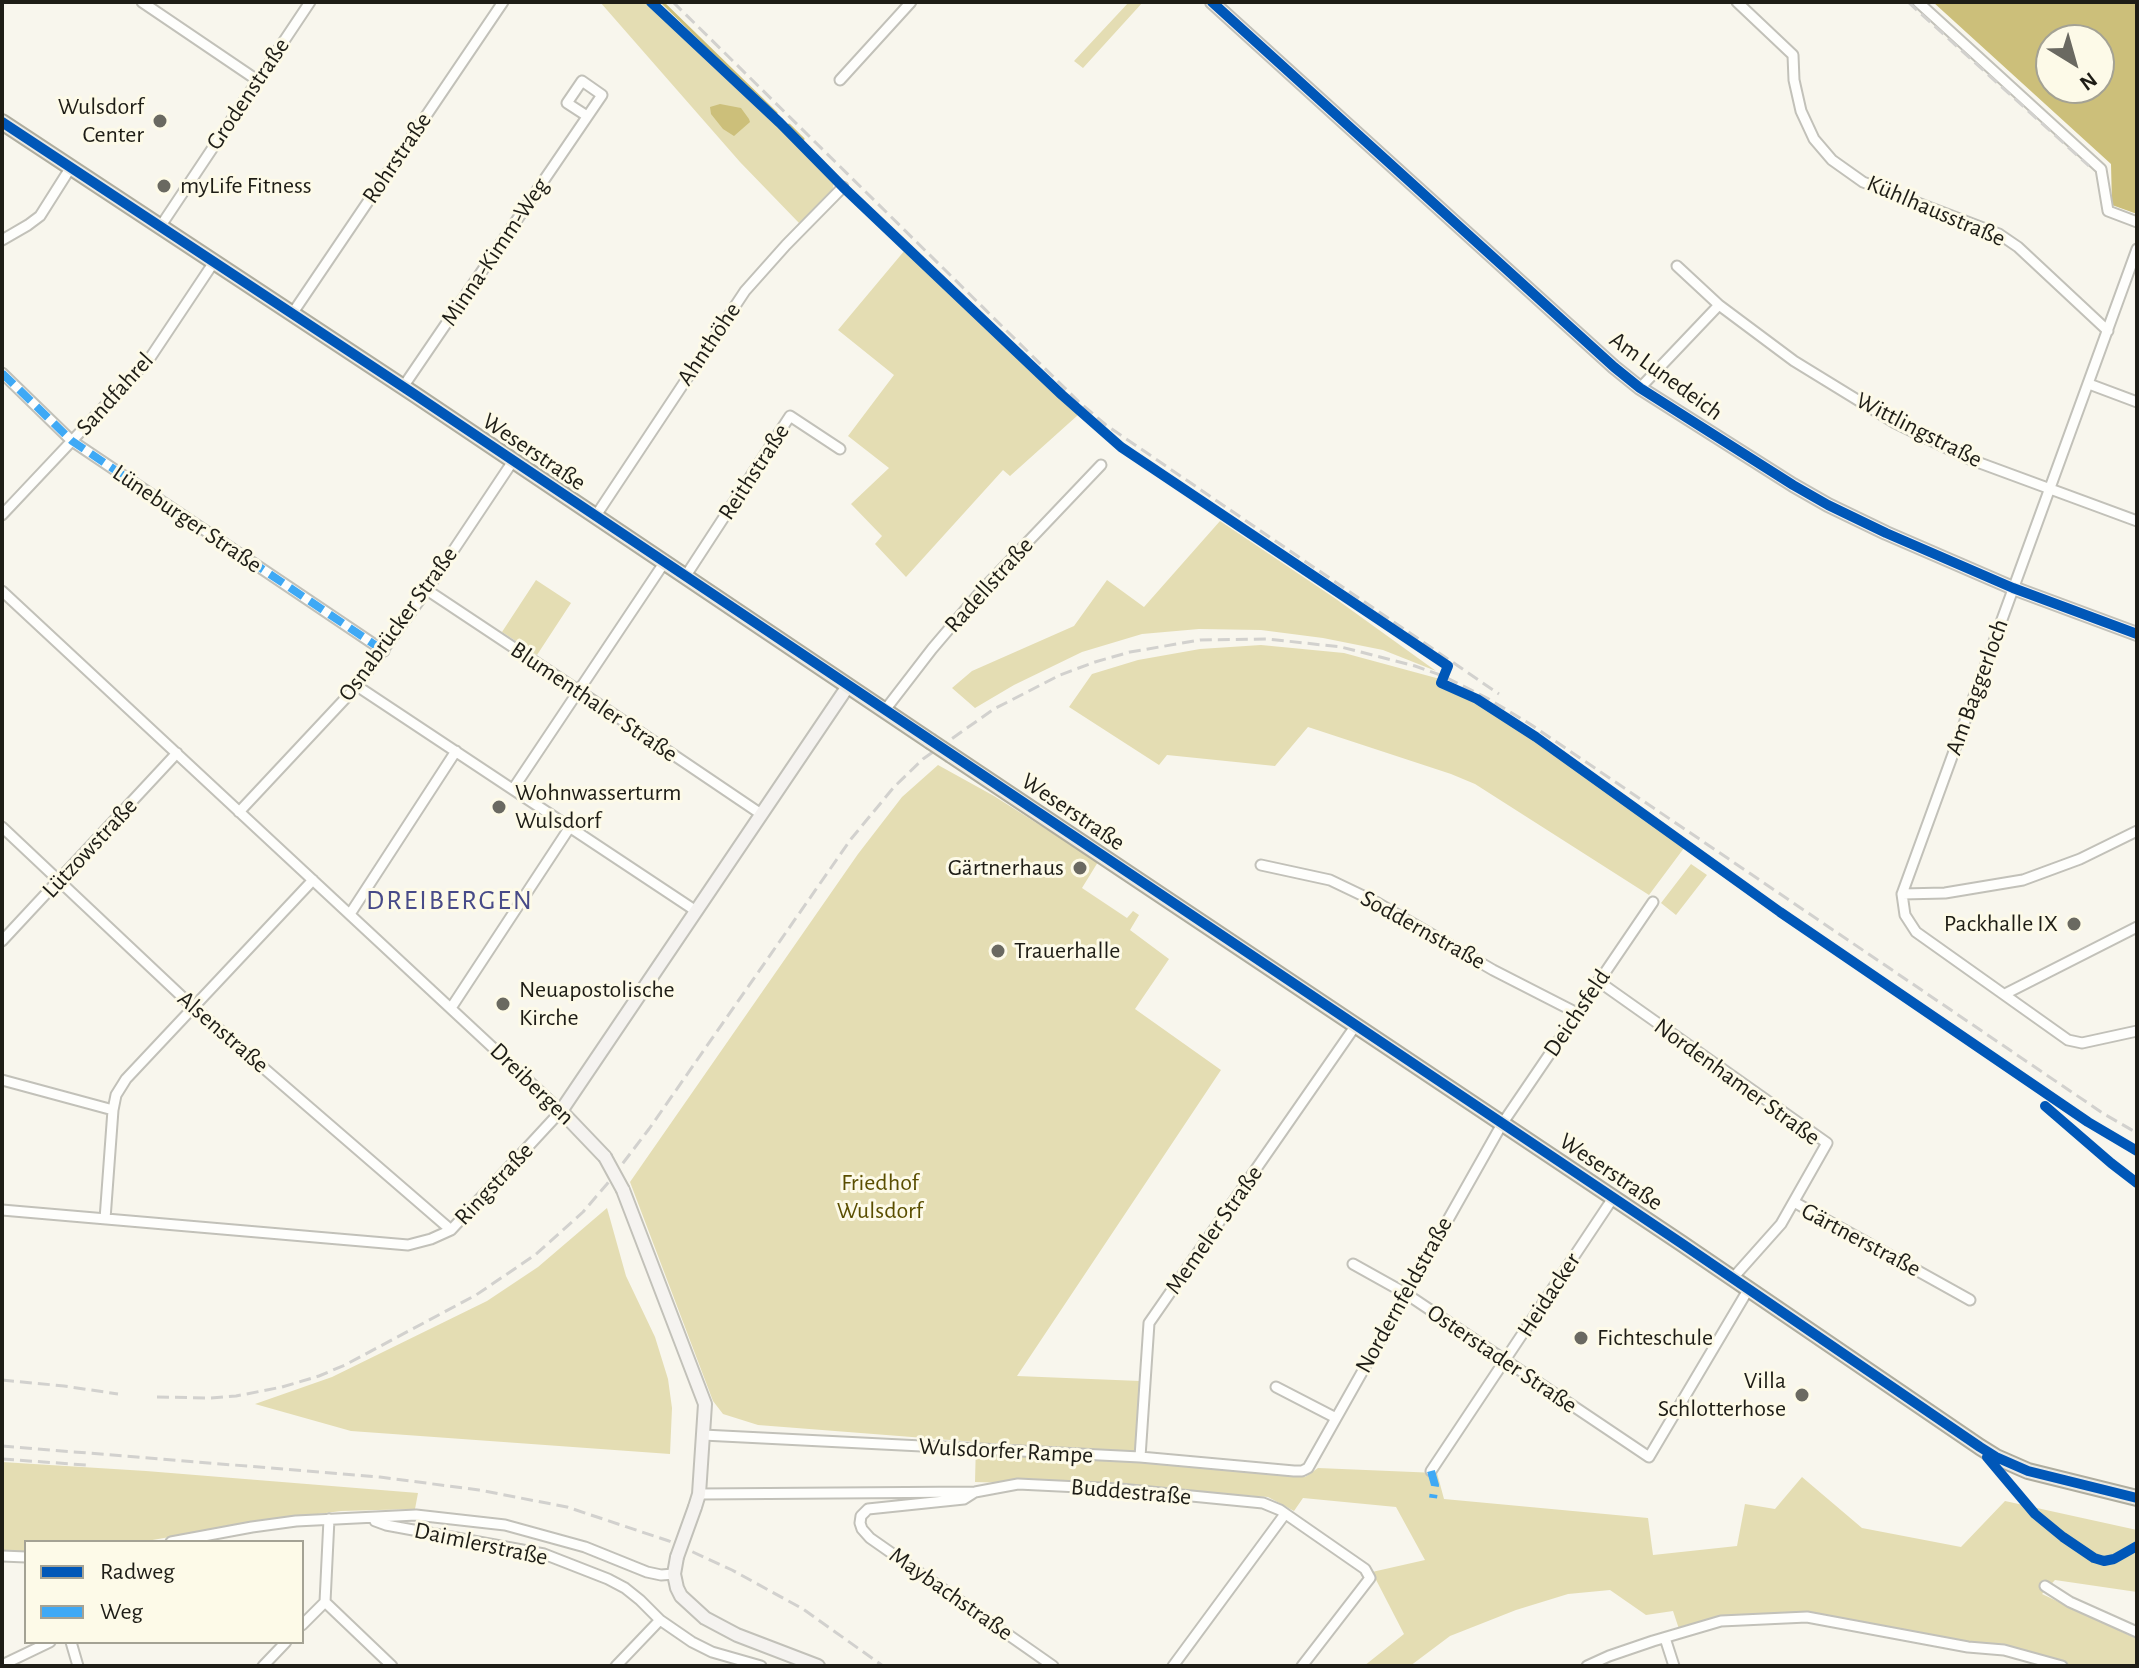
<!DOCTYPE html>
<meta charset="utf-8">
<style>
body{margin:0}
#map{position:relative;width:2139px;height:1668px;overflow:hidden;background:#f8f6ed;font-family:"Alegreya Sans",sans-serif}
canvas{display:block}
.frame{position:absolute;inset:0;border:4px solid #1e1d16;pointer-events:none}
.legend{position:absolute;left:24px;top:1540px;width:280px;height:104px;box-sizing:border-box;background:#fdfae8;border:2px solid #a4a294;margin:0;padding:10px 14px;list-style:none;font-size:24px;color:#1e1d16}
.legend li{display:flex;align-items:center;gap:16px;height:40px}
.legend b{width:40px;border:2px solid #a4a294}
.north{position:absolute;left:2035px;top:24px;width:80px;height:80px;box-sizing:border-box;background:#fdfae8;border:2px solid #a4a294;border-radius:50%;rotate:143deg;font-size:22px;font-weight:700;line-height:32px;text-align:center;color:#1e1d16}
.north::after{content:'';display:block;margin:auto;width:28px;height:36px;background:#6a6961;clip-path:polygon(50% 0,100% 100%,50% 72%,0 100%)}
</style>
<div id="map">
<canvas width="2139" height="1668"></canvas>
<div class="frame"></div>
<ul class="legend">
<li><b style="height:10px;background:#0057b8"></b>Radweg</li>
<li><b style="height:10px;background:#3fa9f5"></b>Weg</li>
</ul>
<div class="north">N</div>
</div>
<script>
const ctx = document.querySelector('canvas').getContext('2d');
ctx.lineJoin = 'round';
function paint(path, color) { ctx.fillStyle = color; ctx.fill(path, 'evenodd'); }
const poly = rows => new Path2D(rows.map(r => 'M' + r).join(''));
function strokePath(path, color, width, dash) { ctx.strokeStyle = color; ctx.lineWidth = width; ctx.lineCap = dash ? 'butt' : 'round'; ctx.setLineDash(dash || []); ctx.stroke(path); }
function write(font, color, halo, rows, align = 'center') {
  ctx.font = font + ' "Alegreya Sans",sans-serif'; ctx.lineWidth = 6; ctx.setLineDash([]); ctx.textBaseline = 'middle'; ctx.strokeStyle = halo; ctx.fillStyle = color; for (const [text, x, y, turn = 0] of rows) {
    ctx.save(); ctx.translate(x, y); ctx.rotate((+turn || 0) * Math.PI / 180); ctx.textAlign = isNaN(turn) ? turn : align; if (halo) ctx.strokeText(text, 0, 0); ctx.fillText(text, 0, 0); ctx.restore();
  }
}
const green = poly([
 [600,2,646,2,778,124,834,183,831,195,799,223,740,162],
 [1129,2,1143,2,1083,68,1074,61],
 [905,250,985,325,1078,415,1010,476,1003,470,906,577,875,544,882,536,851,504,889,468,848,436,894,375,838,330],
 [1220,521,1336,599,1436,671,1383,650,1323,638,1261,630,1199,629,1142,634,1082,652,1014,685,975,708,952,688,972,671,1074,626,1107,580,1144,607],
 [536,580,571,603,537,655,502,632],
 [1261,645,1344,653,1440,679,1438,685,1465,696,1526,732,1684,848,1649,895,1475,784,1451,774,1308,727,1275,766,1167,755,1159,765,1069,707,1092,674,1138,660,1200,649],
 [938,765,994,796,1098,862,1082,888,1127,918,1133,911,1139,915,1130,930,1169,959,1135,1009,1221,1070,1017,1376,1140,1381,1136,1461,1305,1477,1318,1468,1437,1473,1444,1499,1648,1518,1653,1555,1737,1546,1745,1504,1775,1509,1802,1477,1862,1528,1961,1547,2005,1501,2137,1530,2137,1592,2055,1580,2042,1594,2137,1639,2137,1666,2069,1666,2004,1644,1954,1641,1807,1613,1679,1629,1673,1611,1646,1615,1610,1590,1568,1594,1516,1610,1450,1636,1410,1666,1364,1666,1404,1634,1372,1572,1425,1560,1396,1507,1303,1498,1294,1511,1268,1497,1118,1486,975,1482,976,1442,758,1425,723,1414,713,1401,630,1182,858,854,902,797],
 [1691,864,1707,875,1676,915,1661,903],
 [607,1208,626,1276,655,1337,668,1379,672,1408,670,1454,351,1431,255,1404,332,1377,487,1301,538,1267],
 [2,1462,146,1471,418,1493,415,1509,341,1511,256,1522,141,1542,26,1542,26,1551,2,1551]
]);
const water = poly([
 [1933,2,2137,2,2137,214,2112,205,2111,164],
 [2051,40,2099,40,2099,88,2051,88],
 [720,104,741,108,749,119,750,122,734,136,723,129,711,114,710,107]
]);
const stream = poly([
 [662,2,776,113],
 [789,125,803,139]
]);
const street = poly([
 [142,2,257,80],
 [1737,2,1793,55,1794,80,1801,111,1814,139,1832,160,1863,182,1999,234,2018,247,2108,331],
 [1918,2,2101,169,2108,211,2137,222],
 [840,80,911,2],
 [160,227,310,2],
 [2,240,28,225,40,216,71,167],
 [2137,249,1902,894,1905,915,1916,932,2068,1040,2082,1043,2137,1031],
 [1677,266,1719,305],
 [292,314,503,2],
 [2,373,72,441,384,651],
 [2089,384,2137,402],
 [403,387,602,95,582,81,567,103,587,116],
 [1640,388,1719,305,1794,361,1895,423,1969,459,2137,521],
 [2,515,150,358,214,262],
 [595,517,745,291,786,245,843,187],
 [685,577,790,416,840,449],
 [427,590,579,691,761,814],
 [2,591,561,1111,451,1230,431,1239,408,1245,2,1210],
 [357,686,696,911],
 [885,710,932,649,983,589,1101,465],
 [513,789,664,563],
 [239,812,357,686,427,590,513,461],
 [2,827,193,1007,451,1230],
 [1261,865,1330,880,1376,902,1493,970,1577,1013],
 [1902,894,1945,893,2023,880,2080,859,2137,831],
 [350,914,456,751],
 [2,941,177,753],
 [1598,981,1827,1143,1781,1224,1732,1279],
 [2005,994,2137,927],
 [451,1008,570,827],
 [2,1080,113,1110],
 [1794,1202,1970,1300],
 [105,1219,113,1110,116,1095,126,1079,313,880],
 [1353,1264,1405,1293,1649,1457,1748,1290],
 [1276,1387,1336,1418],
 [703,1435,1140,1457,1294,1471,1302,1471,1308,1468,1502,1124,1653,902],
 [1140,1457,1149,1323,1356,1025],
 [1431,1471,1613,1198],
 [975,1492,964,1499,868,1509,861,1516,860,1523,862,1529,870,1538,1053,1666],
 [699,1494,975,1492,1018,1484,1120,1489,1263,1503,1280,1510,1365,1569,1370,1578,1302,1666],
 [375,1521,386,1525,544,1554,608,1579,625,1588,640,1600,660,1620,692,1642,712,1652,761,1666],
 [171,1542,252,1527,296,1521,416,1515,505,1525,585,1547,647,1572,661,1575,674,1574],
 [2,1556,26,1557],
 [2045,1586,2070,1602,2137,1632],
 [325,1602,392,1666],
 [302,1625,325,1602,329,1519],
 [1665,1638,1674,1666],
 [71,1642,78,1666],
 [2,1665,50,1642],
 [263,1666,286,1642],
 [616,1666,660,1620],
 [1173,1666,1285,1514],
 [1587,1666,1609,1656,1653,1641,1721,1621,1807,1617,1968,1647,2004,1650,2062,1666]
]);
const secondary = poly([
 [1212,2,1614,367,1640,388,1793,485,1828,505,1886,533,2013,588,2137,634],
 [605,1157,561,1111,848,686],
 [623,1190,705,1404,699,1494,695,1507],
 [677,1557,674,1574,677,1588,681,1596,705,1618,737,1635,818,1666]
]);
const primary = poly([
 [2,122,414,394,930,741],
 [951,755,1681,1243,1980,1447,1996,1457,2028,1471,2137,1498]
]);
const rail = poly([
 [673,2,1079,402,1106,425,1499,694],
 [1908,2,2089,166],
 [2,1380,64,1386,118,1394],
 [157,1397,211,1398,236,1396,282,1387,319,1376,345,1365,476,1295,535,1255,583,1212,607,1184,649,1129,851,839,894,787,923,759,994,709,1060,675,1095,662,1130,652,1200,640,1268,639,1341,647,1415,666,1443,676,1487,698,1530,724,2104,1114,2137,1133],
 [2,1446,380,1477,479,1490,567,1507,669,1541,732,1570,803,1609,883,1666],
 [2,1459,86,1465]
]);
const secondaryBridge = poly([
 [605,1157,623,1190],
 [677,1557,695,1507]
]);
const primaryBridge = poly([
 [930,741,951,755]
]);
const quiet = poly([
 [2,373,72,441,384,651],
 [1431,1471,1435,1485,1433,1498]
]);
const cycleway = poly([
 [651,2,780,123,843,187,1062,395,1121,447,1448,666,1441,683,1477,699,1536,737,1780,912,2088,1122,2137,1151],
 [1212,2,1614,367,1640,388,1793,485,1828,505,1886,533,2013,588,2137,634],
 [2,122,414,394,1681,1243,1980,1447,1996,1457,2028,1471,2137,1498],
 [2045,1106,2111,1163,2137,1183],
 [1987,1457,2035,1514,2063,1537,2094,1558,2104,1561,2114,1559,2137,1546]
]);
const markers = [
 [160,121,8,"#6a6961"],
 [164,186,8,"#6a6961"],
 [499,807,8,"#6a6961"],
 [1080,868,8,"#6a6961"],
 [2074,924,8,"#6a6961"],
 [998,951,8,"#6a6961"],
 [503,1004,8,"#6a6961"],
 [1581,1338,8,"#6a6961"],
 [1802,1395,8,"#6a6961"]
];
const streetNames = [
 ["Grodenstraße",248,94,-56],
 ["Rohrstraße",397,158,-56],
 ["Kühlhausstraße",1936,211,23],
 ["Minna-Kimm-Weg",495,252,-56],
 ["Ahnthöhe",709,344,-56],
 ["Am Lunedeich",1666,376,36],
 ["Sandfahrel",115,394,-48],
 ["Wittlingstraße",1919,430,27],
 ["Weserstraße",534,452,34],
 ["Reithstraße",754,472,-57],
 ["Lüneburger Straße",187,519,34],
 ["Radellstraße",989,585,-48],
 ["Osnabrücker Straße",398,624,-54],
 ["Am Baggerloch",1977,687,-70],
 ["Blumenthaler Straße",594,702,34],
 ["Weserstraße",1073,812,34],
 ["Lützowstraße",90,848,-47],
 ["Soddernstraße",1423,930,29],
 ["Deichsfeld",1577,1013,-56],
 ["Alsenstraße",223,1032,41],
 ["Nordenhamer Straße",1737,1082,36],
 ["Dreibergen",532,1084,44],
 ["Weserstraße",1611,1172,34],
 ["Ringstraße",494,1184,-47],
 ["Memeler Straße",1214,1230,-55],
 ["Gärtnerstraße",1861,1240,28],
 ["Nordernfeldstraße",1404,1295,-61],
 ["Heidacker",1549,1295,-57],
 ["Osterstader Straße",1502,1359,34],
 ["Wulsdorfer Rampe",1006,1451,3],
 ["Buddestraße",1131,1492,5],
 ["Daimlerstraße",481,1544,12],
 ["Maybachstraße",951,1594,35]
];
const poiNames = [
 ["Wulsdorf",144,107,"right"],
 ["Center",144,135,"right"],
 ["myLife Fitness",180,186],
 ["Wohnwasserturm",515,793],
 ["Wulsdorf",515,821],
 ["Gärtnerhaus",1064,868,"right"],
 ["Packhalle IX",2058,924,"right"],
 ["Trauerhalle",1014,951],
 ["Neuapostolische",519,990],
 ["Kirche",519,1018],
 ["Fichteschule",1597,1338],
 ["Villa",1786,1381,"right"],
 ["Schlotterhose",1786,1409,"right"]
];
const parkNames = [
 ["Friedhof",880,1183],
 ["Wulsdorf",880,1211]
];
const quarterNames = [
 ["DREIBERGEN",450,901]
];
paint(green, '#e4ddb3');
paint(water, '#ccbf7a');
strokePath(stream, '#ccbf7a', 3);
strokePath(street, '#c2c1b9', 13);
strokePath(secondary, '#c2c1b9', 16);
strokePath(primary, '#afad9f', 18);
strokePath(street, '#fefefc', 9);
strokePath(secondary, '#f5f3f0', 12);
strokePath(primary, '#ebeae4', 14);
strokePath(rail, '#d2d1ce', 3, [12, 6]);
strokePath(secondaryBridge, '#c2c1b9', 16, []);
strokePath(primaryBridge, '#afad9f', 18, []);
strokePath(secondaryBridge, '#f5f3f0', 12);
strokePath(primaryBridge, '#ebeae4', 14);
strokePath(quiet, '#3fa9f5', 8, [16, 8]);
strokePath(cycleway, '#0057b8', 10);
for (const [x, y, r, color] of markers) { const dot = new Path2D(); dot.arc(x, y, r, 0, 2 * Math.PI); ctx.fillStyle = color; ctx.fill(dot); strokePath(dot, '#fdfae8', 3); }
write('24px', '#1e1d16', '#fdfae8', streetNames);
write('24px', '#1e1d16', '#fdfae8', poiNames, 'left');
write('24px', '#5a4e00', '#fdfae8', parkNames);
ctx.letterSpacing = '2px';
write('28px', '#474a88', '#fdfae8', quarterNames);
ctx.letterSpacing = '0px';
</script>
